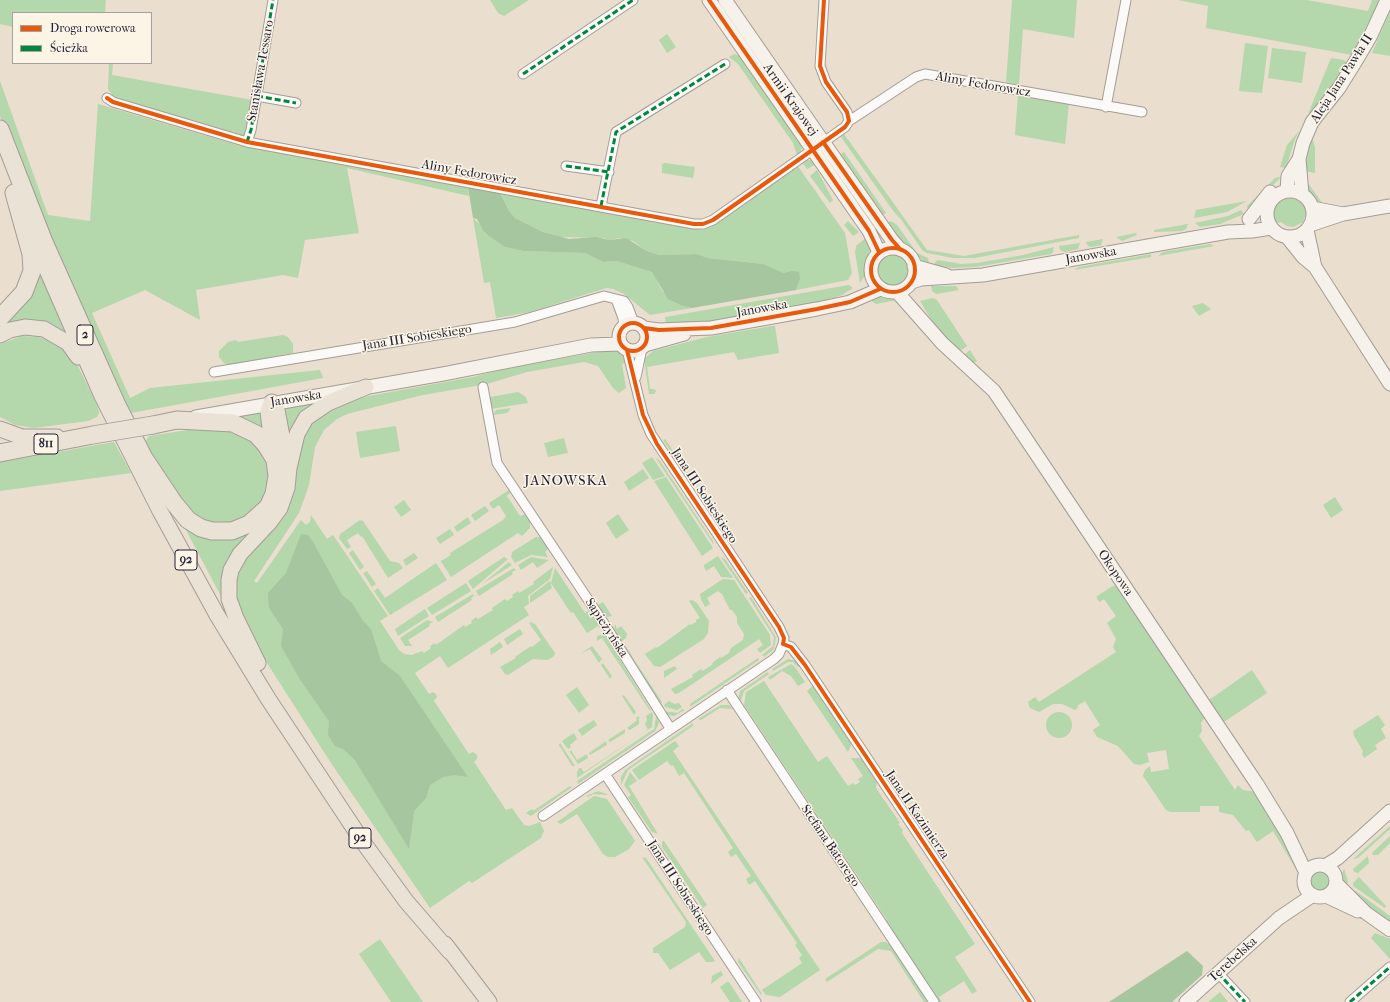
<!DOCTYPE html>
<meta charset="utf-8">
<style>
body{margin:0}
#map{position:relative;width:1390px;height:1002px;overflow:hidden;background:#eadece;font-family:"IM FELL French Canon",serif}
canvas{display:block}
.legend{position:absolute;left:12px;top:12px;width:140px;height:52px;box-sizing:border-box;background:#fcf5e5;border:1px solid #a5a1a1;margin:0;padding:5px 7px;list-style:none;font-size:12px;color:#22223b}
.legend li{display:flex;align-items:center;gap:8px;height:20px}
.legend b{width:20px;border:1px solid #a5a1a1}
</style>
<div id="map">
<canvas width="1390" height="1002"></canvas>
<ul class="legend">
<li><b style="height:5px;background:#e8590c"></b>Droga rowerowa</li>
<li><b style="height:5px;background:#00873e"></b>Ścieżka</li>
</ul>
</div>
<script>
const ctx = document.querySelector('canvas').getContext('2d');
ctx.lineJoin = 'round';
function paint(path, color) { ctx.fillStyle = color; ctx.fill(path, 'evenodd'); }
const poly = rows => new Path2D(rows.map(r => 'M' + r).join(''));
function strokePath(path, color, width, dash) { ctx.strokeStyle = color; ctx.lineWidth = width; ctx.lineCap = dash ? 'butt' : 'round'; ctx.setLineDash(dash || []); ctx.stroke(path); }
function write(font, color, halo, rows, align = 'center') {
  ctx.font = font + ' "IM FELL French Canon",serif'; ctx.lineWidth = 3; ctx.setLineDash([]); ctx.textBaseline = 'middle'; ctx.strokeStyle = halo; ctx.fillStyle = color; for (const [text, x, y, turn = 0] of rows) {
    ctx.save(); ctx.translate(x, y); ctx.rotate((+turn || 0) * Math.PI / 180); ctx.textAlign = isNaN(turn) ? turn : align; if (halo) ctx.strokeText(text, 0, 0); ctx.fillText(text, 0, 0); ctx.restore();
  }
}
const green = poly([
 [0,0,106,0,105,13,13,13,13,27,0,24],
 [490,0,529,0,504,16,498,13],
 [1012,0,1077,0,1074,38,1023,29,1019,85,1006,82],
 [1178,0,1307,0,1368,11,1372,0,1380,0,1352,55,1206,28,1208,6],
 [1390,12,1390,56,1372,53],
 [667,34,676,47,667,53,659,40],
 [1245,43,1268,46,1262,93,1239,91],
 [1272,48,1306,52,1302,83,1268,78],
 [734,54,741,56,802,146,801,151,797,155,793,143,738,64,729,57],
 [1331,58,1344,60,1348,64,1319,104,1308,114],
 [109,63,113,63,112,75,252,100,246,134,241,137,119,100,113,96,108,89],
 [0,81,48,215,90,221,98,104,237,145,468,187,469,196,347,168,359,233,305,240,298,278,283,275,196,290,200,320,145,290,92,313,130,398,150,388,320,370,323,378,131,413,51,239,9,140,0,116],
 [1018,94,1069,103,1065,144,1015,135],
 [1300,130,1295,139,1286,168,1280,167,1287,145],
 [844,134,927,250,964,256,1079,235,1079,238,975,258,953,258,927,253,923,251,900,218,894,212,841,137],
 [1312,137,1315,147,1315,173,1305,171,1307,153],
 [844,152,886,213,881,216,839,155],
 [806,160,812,160,816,164,807,169,802,162],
 [665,163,695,167,693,178,662,173,662,164],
 [797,165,845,233,852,273,848,280,796,290,800,279,791,271,783,273,775,271,763,264,708,258,697,254,659,255,647,251,633,241,619,238,609,240,603,238,561,237,543,232,515,218,509,211,500,193,702,230,712,226],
 [817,170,833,200,830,203,810,176],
 [1279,177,1281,177,1248,211,1247,206,1275,178],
 [1307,182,1323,204,1316,203,1308,195,1306,192],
 [1290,198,1300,201,1305,207,1306,214,1303,222,1293,227,1287,226,1281,222,1272,224,1272,214,1277,204,1282,200],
 [1247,201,1227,212,1194,218,1196,210],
 [1241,210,1244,214,1220,224,1200,227,1195,223,1228,216],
 [473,218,505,247,523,251,585,253,603,262,617,261,653,272,662,291,683,306,692,308,650,315,624,294,613,289,606,288,530,312,496,318,490,282,484,283],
 [848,221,859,232,853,236,844,225],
 [891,221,897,225,917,253,928,258,929,263,923,261,910,247,903,243,886,223],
 [1188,224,1186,229,1182,231,1154,232,1154,230],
 [1136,233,1137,235,1122,241,1116,237],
 [867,237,871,247,866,262,864,277,860,283,855,252,856,246],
 [1103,239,1101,245,1092,247,1088,246,1086,242],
 [1080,243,1078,249,1065,252,1060,250,1059,246],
 [1210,244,1214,246,1158,256,1163,252],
 [1054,247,1053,252,1051,254,975,267,952,268,934,265,935,262,938,260,961,264,977,263,1023,255],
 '877 270a16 16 0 1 1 32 0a16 16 0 1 1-32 0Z',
 [1151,254,1151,257,1074,270,1079,267],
 [37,259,73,340,0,330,0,324],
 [849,285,853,288,842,295,820,302,699,323,666,326,665,317],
 [931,286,956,286,959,290,936,294,932,291],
 [879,295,887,298,897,300,876,304,873,302,869,297],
 [933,298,937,300,967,346,960,351,935,326,920,301],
 [1203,303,1211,309,1199,316,1192,306],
 [772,326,775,326,779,353,738,360,734,352,647,367,650,389,654,389,656,391,654,394,649,394,644,359,653,351,707,337],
 [283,335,288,337,293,344,293,353,229,365,224,363,219,357,219,351,228,342,236,340,238,342],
 [22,336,38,337,47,339,65,350,77,364,98,407,99,413,97,417,88,421,34,428,15,425,0,417,0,344],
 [608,350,621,352,626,363,622,364,626,388,619,393,613,388,598,366,584,362,527,372,487,384,423,395,347,414,337,419,324,430,315,447,309,485,299,513,254,581,257,583,301,520,306,525,310,522,311,515,327,539,333,535,388,616,380,621,399,650,404,654,412,655,422,651,424,653,431,648,430,646,435,643,436,645,464,625,465,627,472,623,471,621,476,617,478,619,493,610,492,608,505,599,507,601,513,597,512,595,518,591,519,593,534,584,533,582,553,567,550,579,528,596,529,604,524,607,529,615,448,668,440,656,415,673,429,694,433,692,436,694,437,697,434,701,469,754,473,752,477,755,477,759,474,762,506,810,512,808,524,825,529,826,540,822,544,831,541,838,472,883,469,881,430,908,331,763,251,638,238,612,234,580,312,419,352,399,473,377,507,368],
 [970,350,977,361,973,363,964,355],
 [518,392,526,397,528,403,490,409,490,397],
 [321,401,288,452,280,408],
 [511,408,507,413,493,415,496,410],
 [264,411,271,443,223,418],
 [396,426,400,451,360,458,356,432],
 [194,429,233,430,258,445,269,466,269,487,262,503,240,521,223,524,205,521,190,513,165,478,145,442,149,436],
 [564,438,568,453,548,457,544,443],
 [665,439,696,485,693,484,663,440],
 [114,442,131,473,0,491,0,462],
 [652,457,665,476,653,480,642,463],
 [655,457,660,461,713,541,714,545],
 [643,469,649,478,629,491,624,482],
 [285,472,222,598,180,519,242,532],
 [666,477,713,548,702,556,654,481],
 [509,490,511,492,507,496,520,516,526,514,530,520,530,528,522,536,518,533,451,577,440,560,441,561,451,555,450,553,503,520,506,516,499,505,493,509,489,503],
 [1335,497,1343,510,1331,518,1323,505],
 [404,500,411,510,401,517,394,507],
 [485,506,489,511,475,521,471,515],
 [618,514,629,530,616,539,606,523],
 [468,517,471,523,457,532,454,527],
 [360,520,363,521,390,561,399,563,403,568,388,578,362,536,361,537,358,533,347,540,351,547,347,549,339,538,340,534],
 [450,529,454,535,440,544,436,538],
 [536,537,541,537,549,548,545,552,548,557,531,555,515,563,511,557,512,552],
 [353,550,364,567,360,570,349,553],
 [414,553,418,558,406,566,403,560],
 [718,556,733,578,721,577,714,566,706,571,704,567,704,565],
 [504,557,508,559,473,589,468,581],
 [531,557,549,560,537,568,533,562,521,570,518,565],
 [721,557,725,559,748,593,746,594],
 [509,562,512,565,482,584],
 [436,563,447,580,390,615,374,591,378,588,385,598],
 [514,568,516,570,512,572,513,574,479,596,476,591],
 [555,568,585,613,590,610,598,622,598,626,587,633,573,612,571,613,551,583],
 [367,571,376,584,372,587,363,573],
 [723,579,734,580,770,635,771,645,760,653,757,649,763,645,759,639,679,693,675,694,671,689,693,677,692,675,701,669,703,671,713,664,712,663,720,657,721,658,729,653,731,648,743,640,744,634,737,623,737,617,732,610,730,610,722,594,718,591,707,598,710,604,705,607,701,599,700,594],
 [550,581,552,588,530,603,530,596],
 [466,583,471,591,432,615,427,608],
 [1117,585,1205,717,1201,723,1202,731,1199,736,1235,790,1238,785,1243,790,1257,792,1268,808,1298,868,1296,869,1273,831,1257,842,1249,830,1246,831,1233,815,1219,812,1219,806,1200,806,1200,812,1170,812,1166,810,1143,776,1145,770,1150,766,1151,772,1169,769,1166,750,1147,753,1149,762,1140,765,1134,764,1118,746,1097,737,1093,730,1100,725,1085,701,1077,706,1078,708,1075,710,1062,704,1053,704,1039,712,1030,708,1028,702,1035,697,1039,702,1116,652,1113,647,1116,639,1107,623,1116,616,1104,599,1100,602,1097,599,1097,596,1113,586],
 [473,594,474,596,471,598,472,600,438,622,435,617],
 [751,597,776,637,774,649,764,657,762,655,773,646,774,637,749,598],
 [692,600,697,603,709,621,708,633,704,639,660,667,654,666,645,654,656,647,657,648,690,624,691,625,696,622,696,620,700,618,689,601],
 [603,602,612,616,608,617,604,615,598,605],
 [425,609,429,616,398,636,395,629],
 [427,620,433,622,429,624,430,626,408,640,412,646,405,646,400,638],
 [531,622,535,624,555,653,554,656,548,660,533,659,508,675,505,674,500,667,516,658,515,657,531,646,532,647,541,640,529,623],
 [615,624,617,629,621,626,627,634,626,638,622,641,662,702,660,704,613,631],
 [520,629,523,634,507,645,504,639],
 [604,634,651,710,650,711,602,638,597,641,597,636],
 [500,642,503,647,491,655,490,649],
 [592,646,602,659,599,663,590,649,580,654],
 [758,658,759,660,690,707,690,704],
 [788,659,796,661,800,665,798,667,793,662,788,662,773,671,772,669],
 [603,663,612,676,610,679,601,665],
 [791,664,795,667,805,682,798,686,791,676,782,671,770,680,768,677],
 [675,666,677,669,664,678,664,671],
 [1252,670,1267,693,1224,722,1209,700],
 [768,672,769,674,744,691,740,704,738,699,740,691],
 [764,681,818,762,827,756,848,786,853,783,855,785,860,782,858,779,863,776,851,758,861,758,877,782,876,788,900,823,898,824,903,830,902,833,975,944,955,957,977,991,972,994,964,981,939,997,942,1002,938,1002,885,921,887,920,744,705,746,692],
 [813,685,852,744,848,752,807,691],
 [577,687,589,705,579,713,566,695],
 [624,695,636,712,634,715,622,696],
 [669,701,674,704,679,703,682,707,677,710,665,707,664,705],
 [721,705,729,705,733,709,720,708,701,720,698,719],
 [682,709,685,710,674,716,668,715,664,711,678,713],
 '1046 725a13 13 0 1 1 26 0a13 13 0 1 1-26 0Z',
 [652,712,653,715,652,727,577,778,577,772,579,768,581,768,584,772,648,730,645,724,647,720,646,716],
 [1378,715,1385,725,1381,729,1386,738,1375,745,1377,749,1364,758,1362,754,1363,751,1354,736,1353,731],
 [639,716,639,724,630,730,628,729,627,728,637,720,636,718],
 [657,716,659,723,655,731,578,784,577,781,654,729,656,717],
 [594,720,597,725,582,736,578,730],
 [693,723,693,726,628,770,621,785,621,777,625,770],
 [625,729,625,733,610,742,608,740],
 [574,733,577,739,570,745,571,747,568,749,562,741],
 [606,741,607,745,590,755,589,753],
 [675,741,679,746,673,751,820,970,780,997,766,995,762,990,802,963,799,958,802,955,795,945,797,943,755,881,749,885,746,879,751,876,736,854,731,857,728,852,733,848,684,773,679,776,673,765,671,766,667,761,639,780,632,770],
 [560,743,575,766,572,766,559,745],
 [571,750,577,760,587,754,588,758,578,764,570,752],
 [630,772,637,781,629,786,658,834,652,832,628,797,631,795,624,785],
 [570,786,572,787,531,816,526,813,532,809,533,811],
 [598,791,609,795,593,794,588,797,586,796],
 [594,796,607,799,635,841,629,849,615,857,608,857,603,854,577,814,561,824,557,822],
 [1390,826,1390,829,1358,858,1353,859],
 [1390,836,1390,843,1378,855,1373,855,1372,853],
 [662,841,664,841,707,905,703,908,662,847],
 [1368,856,1369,863,1358,873,1354,872,1353,869],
 [642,857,646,858,715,961,713,962,706,962,699,952,670,970,658,953,653,953,653,948,685,927,686,922],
 [1344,869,1348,881,1346,888,1339,880],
 '1309 881a11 11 0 1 1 22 0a11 11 0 1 1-22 0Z',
 [1359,877,1386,906,1385,908,1353,886,1353,883],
 [1356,891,1390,916,1390,922,1363,904,1354,892],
 [1375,933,1390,939,1390,959,1371,938],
 [380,939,423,1002,391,1002,359,954],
 [881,942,886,942,890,945,928,1002,924,1002,891,951,878,949,827,982,825,979],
 [739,958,762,994,761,995,738,962],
 [721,971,723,975,711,984,712,976],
 [727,982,729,982,742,1002,730,1002,720,987],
 [1220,992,1228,1002,1208,1002]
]);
const forest = poly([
 [468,187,500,193,509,211,515,218,543,232,569,239,596,237,609,240,626,238,647,251,659,255,697,254,708,258,763,264,783,273,791,271,799,272,800,279,796,290,692,308,683,306,668,299,652,272,617,261,603,262,585,253,523,251,505,247,489,236,483,230,477,219,473,218],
 [301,534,308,535,313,542,342,595,352,603,363,621,371,629,381,661,400,676,468,777,455,775,443,777,430,785,426,798,414,811,409,849,355,760,343,749,335,746,328,735,329,721,301,681,281,646,283,629,269,608,268,593,286,573],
 [1187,951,1203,966,1202,975,1172,1002,1109,1002]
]);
const street = poly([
 [523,74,633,0],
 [257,96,296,103],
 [107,98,113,102,247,142,694,224,703,224,713,220,845,127,849,121,847,112,826,82,820,66,824,0],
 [1106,107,1126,0],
 [849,121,916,77,925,74,1142,112],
 [247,142,251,130,273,0],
 [566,166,609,172],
 [601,206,616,132,725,64],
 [616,299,623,318,624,326],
 [214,372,515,322,604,296,624,301,628,307,634,323],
 [636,377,642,348],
 [483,387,497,463,605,625,670,728],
 [783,644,791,647,805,665,1030,1002],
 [727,690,934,1002],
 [605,774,756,1002],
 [543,816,774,659,779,654,783,644,784,638,779,627,651,434,643,415,627,350],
 [1218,973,1245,1002],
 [1350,1002,1390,967]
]);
const secondary = poly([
 [709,0,869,231,879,252],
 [725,0,833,156,892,240,901,250],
 [1299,159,1302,194],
 '1267 214a23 23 0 1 1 46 0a23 23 0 1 1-46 0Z',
 [1287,191,1288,176,1299,159,1303,143,1312,122,1339,88,1357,59,1370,37,1387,0],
 [1312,208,1343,214],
 [1249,219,1270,192],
 [1310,225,1343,214,1390,206],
 [1307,230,1315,267],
 [1287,237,1303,257,1315,267,1390,384],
 '871 270a22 22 0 1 1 44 0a22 22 0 1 1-44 0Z',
 [914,266,946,275],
 [912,282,921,279,983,275,1228,232,1252,231,1271,228],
 [897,292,942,343,994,391,1257,784,1287,833,1306,873],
 '619 337a14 14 0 1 1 28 0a14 14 0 1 1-28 0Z',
 [644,328,659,330,711,328,817,309,850,302,880,289],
 [645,345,684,334],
 [196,417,443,374,591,345,620,344],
 '1304 881a16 16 0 1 1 32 0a16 16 0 1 1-32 0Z',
 [1325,866,1338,858,1390,811],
 [1336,883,1366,913,1390,930],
 [1326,896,1358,911],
 [1186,1002,1279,918,1313,895]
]);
const primary = poly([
 [32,236,102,396,160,511,217,615,269,700,363,842,406,901,450,952],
 [0,335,10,330,25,327,44,329,68,343,78,357],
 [272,403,277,410,287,463],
 [0,429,22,437,57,437],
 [258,663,236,618,229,599,229,580,231,570,240,554,269,523,280,508,287,488,289,468,297,434,306,418,328,403,366,387],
 [445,944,489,1002]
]);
const highway = poly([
 [0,129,44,242,116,403,144,458,174,503,188,520,201,528,212,531,232,531,249,524,268,507,274,494,277,476,269,412,272,403],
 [0,318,24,292,32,271,31,254,14,193],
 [153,425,177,420,233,423,256,434,266,445,274,458],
 [0,453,93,435]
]);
const highwayBridge = poly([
 [93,435,153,425]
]);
const quiet = poly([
 [523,74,633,0],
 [257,96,296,103],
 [247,142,251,130,273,0],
 [566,166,609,172],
 [601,206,616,132,725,64],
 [1218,973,1245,1002],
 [1350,1002,1390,967]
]);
const cycleway = poly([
 [709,0,869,231,879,252],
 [107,98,113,102,247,142,694,224,703,224,713,220,845,127,849,121,847,112,826,82,820,66,824,0],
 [823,142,892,240,901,250],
 '871 270a22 22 0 1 1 44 0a22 22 0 1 1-44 0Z',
 '619 337a14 14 0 1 1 28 0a14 14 0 1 1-28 0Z',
 [644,328,659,330,711,328,817,309,850,302,880,289],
 [627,350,643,415,657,444,779,627,784,638,783,644,791,647,805,665,1030,1002]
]);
const shields = [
 [85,335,16],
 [46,444,24],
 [186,560,22],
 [360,838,22]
];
const shieldNames = [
 ["2",85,335],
 ["811",46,444],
 ["92",186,560],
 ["92",360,838]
];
const streetNames = [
 ["Stanisława Tessaro",261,71,-80],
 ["Aleja Jana Pawła II",1342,79,-57],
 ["Aliny Fedorowicz",983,85,10],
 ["Armii Krajowej",790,100,55],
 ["Aliny Fedorowicz",469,173,10],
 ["Janowska",1091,256,-10],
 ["Janowska",762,309,-10],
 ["Jana III Sobieskiego",417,338,-9],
 ["Janowska",296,399,-9],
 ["Jana III Sobieskiego",704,496,57],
 ["Okopowa",1115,573,56],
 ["Sapieżyńska",606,628,57],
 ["Jana II Kazimierza",917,815,56],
 ["Stefana Batorego",830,846,56],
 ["Jana III Sobieskiego",680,888,57],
 ["Terebelska",1233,960,-42]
];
const neighbourhoodNames = [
 ["JANOWSKA",566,482]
];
paint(green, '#b4d7ab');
paint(forest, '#a5c69f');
strokePath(street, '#a39d96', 11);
strokePath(secondary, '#a39d96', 15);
strokePath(primary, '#a39d96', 17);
strokePath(highway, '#a39d96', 19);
strokePath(street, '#fcfaf8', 9);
strokePath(secondary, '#f6f1ea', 13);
strokePath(primary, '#ebe2d6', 15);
strokePath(highway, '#ebe2d6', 17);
strokePath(highwayBridge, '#a39d96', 19, []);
strokePath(highwayBridge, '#ebe2d6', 17);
strokePath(quiet, '#00873e', 3, [6, 3]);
strokePath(cycleway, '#e8590c', 4);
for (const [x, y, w] of shields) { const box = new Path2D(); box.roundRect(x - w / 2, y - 10, w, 20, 3); ctx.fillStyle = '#fcf5e5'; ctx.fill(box); strokePath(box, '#22223b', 1); }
write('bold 12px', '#22223b', null, shieldNames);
write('13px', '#22223b', '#fcf5e5', streetNames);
ctx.letterSpacing = '1px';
write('14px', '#22223b', '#fcf5e5', neighbourhoodNames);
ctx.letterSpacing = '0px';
</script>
